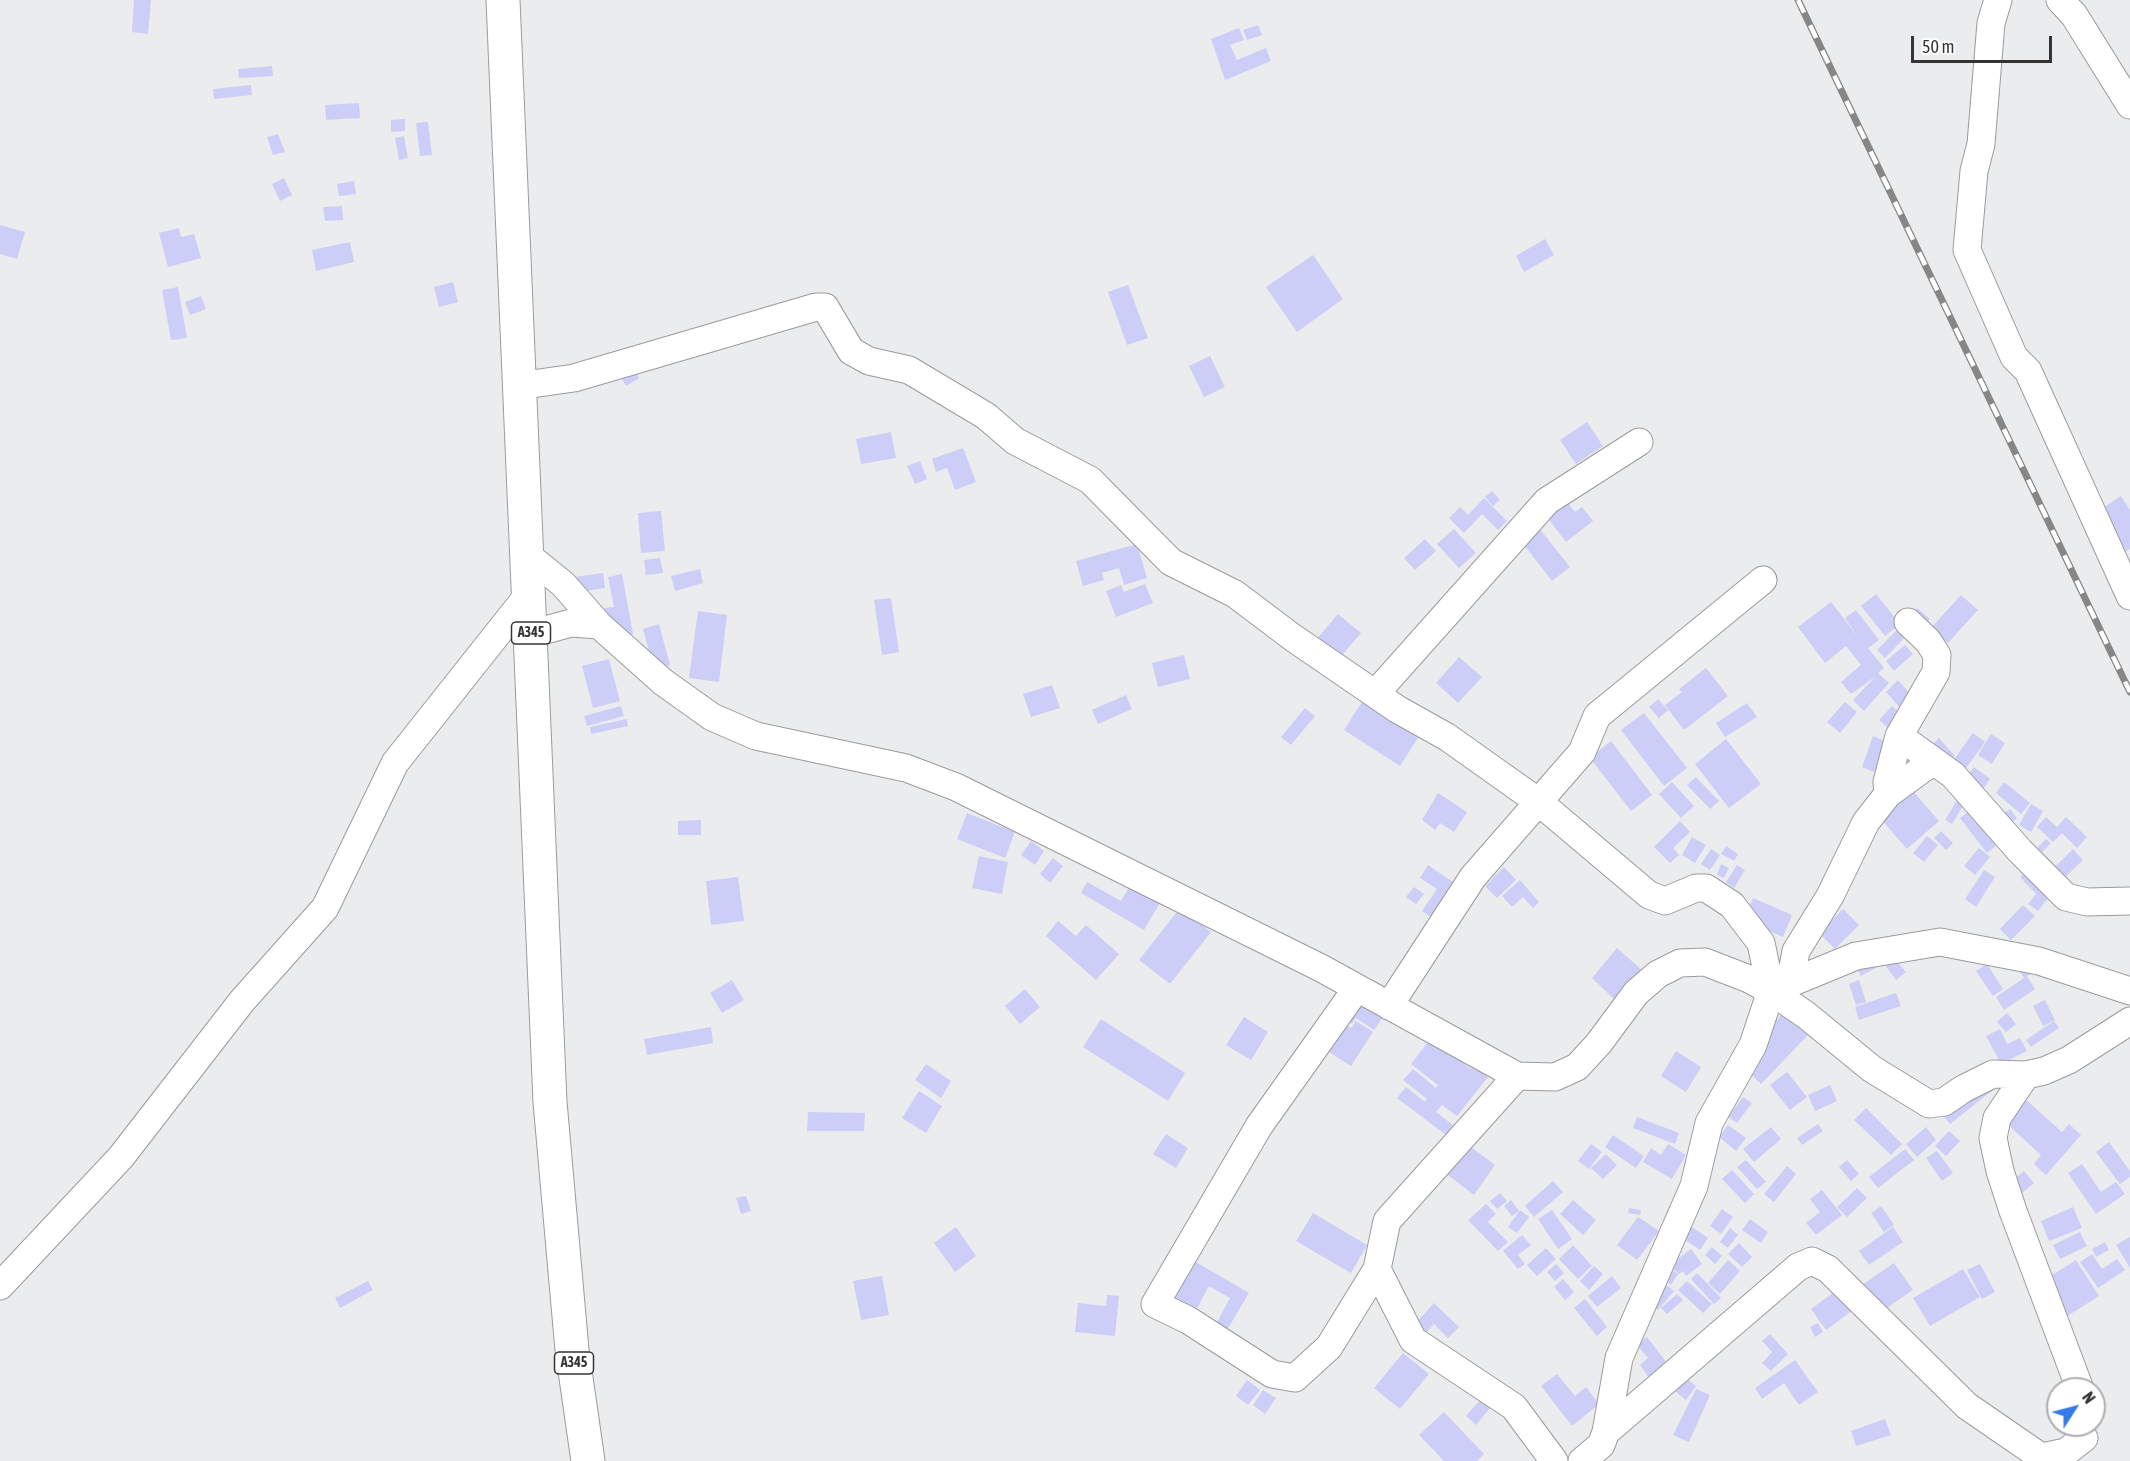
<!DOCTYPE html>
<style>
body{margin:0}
#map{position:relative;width:2130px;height:1461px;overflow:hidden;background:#ebeced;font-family:"Asap Condensed",sans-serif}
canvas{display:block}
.north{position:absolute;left:2046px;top:1377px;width:60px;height:60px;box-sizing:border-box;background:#fff;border:2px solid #aeaeae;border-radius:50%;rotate:54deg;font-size:16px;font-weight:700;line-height:24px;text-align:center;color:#343435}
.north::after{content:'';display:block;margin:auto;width:21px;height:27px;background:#337be8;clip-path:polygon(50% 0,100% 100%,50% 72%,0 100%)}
.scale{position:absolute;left:1911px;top:36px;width:141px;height:27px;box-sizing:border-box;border:3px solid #343435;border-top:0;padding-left:8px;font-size:18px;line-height:21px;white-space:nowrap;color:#343435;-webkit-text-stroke:4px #fff;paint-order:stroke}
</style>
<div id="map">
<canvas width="2130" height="1461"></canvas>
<div class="north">N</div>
<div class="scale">50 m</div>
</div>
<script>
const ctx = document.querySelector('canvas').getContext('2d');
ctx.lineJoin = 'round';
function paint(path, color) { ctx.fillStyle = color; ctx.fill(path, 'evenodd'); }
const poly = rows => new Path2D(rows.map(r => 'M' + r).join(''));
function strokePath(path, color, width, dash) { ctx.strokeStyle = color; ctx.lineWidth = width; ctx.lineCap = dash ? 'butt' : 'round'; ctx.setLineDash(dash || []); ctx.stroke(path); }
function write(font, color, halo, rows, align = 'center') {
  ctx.font = font + ' "Asap Condensed",sans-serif'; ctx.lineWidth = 6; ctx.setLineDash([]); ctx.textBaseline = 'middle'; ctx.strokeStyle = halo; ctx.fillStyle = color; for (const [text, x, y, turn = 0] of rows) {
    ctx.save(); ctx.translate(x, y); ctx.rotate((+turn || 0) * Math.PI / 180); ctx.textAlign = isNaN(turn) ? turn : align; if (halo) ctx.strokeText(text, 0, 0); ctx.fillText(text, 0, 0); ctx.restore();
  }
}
const building = poly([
 [134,0,151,0,148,34,132,32],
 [1258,25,1262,35,1247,40,1243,30],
 [1239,28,1244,40,1230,45,1237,60,1266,48,1271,61,1225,80,1211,39],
 [272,66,273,76,239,78,238,69],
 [251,85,252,95,214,99,213,89],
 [359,103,360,118,326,120,325,105],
 [405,119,405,131,391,132,391,120],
 [428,122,432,155,420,156,416,123],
 [278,134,285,152,273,155,267,137],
 [404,136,408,158,399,160,395,138],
 [284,178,292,195,280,201,272,184],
 [354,181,356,194,339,196,337,184],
 [342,206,343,220,325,221,323,207],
 [0,225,25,232,17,259,0,254],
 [179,228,181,237,194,234,201,258,168,267,159,233],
 [1545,239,1554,255,1524,272,1516,256],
 [350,242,354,262,316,271,312,250],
 [1313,255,1343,299,1297,332,1266,287],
 [453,282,458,302,439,307,434,287],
 [1128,285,1148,338,1127,345,1108,292],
 [178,287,187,338,171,340,162,290],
 [201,296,206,309,190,315,185,302],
 [1210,356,1225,387,1204,397,1189,366],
 [631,364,639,378,626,386,618,372],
 [1587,422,1603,446,1576,464,1560,440],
 [891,432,896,458,861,464,856,439],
 [963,448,976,482,955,490,947,468,936,472,932,459],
 [920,461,927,479,915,484,907,466],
 [1492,491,1500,500,1493,506,1485,497],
 [2121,496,2130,510,2130,549,2122,554,2094,514],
 [1484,498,1507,521,1498,530,1482,514,1464,533,1449,518,1460,507,1468,515],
 [1564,498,1575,512,1582,507,1593,521,1566,542,1544,513],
 [661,511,665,551,641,553,638,513],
 [1539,528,1570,567,1552,581,1521,541],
 [1454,529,1476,553,1459,568,1437,544],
 [1425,539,1436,551,1415,570,1404,558],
 [1137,544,1147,578,1124,585,1119,568,1102,573,1104,580,1083,586,1076,561],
 [660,558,663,573,646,575,644,560],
 [700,569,703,583,675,591,671,576],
 [603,573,605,588,570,593,567,578],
 [622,574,633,634,610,638,604,608,614,607,608,577],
 [1145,584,1153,603,1116,617,1106,591,1121,585,1124,592],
 [1876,594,1900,624,1885,636,1861,606],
 [1961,595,1978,610,1948,643,1931,628],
 [891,598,899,652,882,655,874,600],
 [1831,602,1858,637,1845,618,1856,610,1879,640,1868,648,1884,668,1878,673,1889,683,1864,711,1853,700,1876,676,1851,694,1841,682,1861,665,1846,646,1825,663,1798,627],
 [1917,608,1930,619,1924,626,1911,615],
 [698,611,727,615,719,682,689,678],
 [1338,614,1361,633,1338,660,1315,641],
 [659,624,670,665,654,670,643,629],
 [1898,629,1906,636,1885,658,1877,650],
 [1905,645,1913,654,1894,671,1886,661],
 [1184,655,1190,679,1158,687,1152,663],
 [1459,657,1482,677,1458,703,1436,683],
 [609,659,620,701,593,708,582,666],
 [1706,668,1728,696,1684,730,1665,705,1682,692,1679,689],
 [1898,680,1913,697,1901,709,1886,692],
 [1052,685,1060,708,1031,717,1023,694],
 [1126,695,1132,709,1098,724,1092,710],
 [1365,697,1421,733,1400,766,1344,730],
 [1658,699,1668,710,1659,718,1649,707],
 [1845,702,1857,712,1840,733,1827,722],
 [1747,703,1757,717,1725,737,1716,723],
 [621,706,624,716,587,726,584,716],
 [1892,706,1901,714,1888,728,1879,720],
 [1305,708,1315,716,1291,745,1281,737],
 [1644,713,1687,768,1664,786,1621,730],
 [627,719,628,726,591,734,590,727],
 [1973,733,1985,742,1964,771,1952,762],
 [1991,734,2005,743,1992,764,1978,755],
 [1873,736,1885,741,1874,772,1862,767],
 [1939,738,1955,756,1945,765,1929,748],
 [1726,739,1761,784,1729,808,1695,764],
 [1611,741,1652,795,1631,811,1590,758],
 [1974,767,1990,779,1978,796,1961,784],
 [1696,777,1719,801,1710,809,1687,785],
 [1672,782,1694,806,1681,818,1659,794],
 [2004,782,2030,803,2021,814,1996,793],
 [1912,790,1939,821,1907,849,1880,818],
 [1438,793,1467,812,1454,832,1440,823,1435,830,1422,820],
 [1959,797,1966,801,1952,824,1945,820],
 [2031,804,2043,811,2031,832,2019,825],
 [1973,808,2000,843,1987,853,1960,818],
 [2010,809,2017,818,2006,827,1998,818],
 [967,813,1015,832,1005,858,957,839],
 [2046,817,2057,827,2066,817,2087,837,2077,848,2062,833,2053,842,2037,827],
 [701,820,701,835,678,835,678,821],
 [1680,821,1690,832,1673,848,1679,855,1670,863,1654,847],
 [1941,831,1953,843,1946,850,1934,838],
 [1927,836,1938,845,1924,862,1913,853],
 [1692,837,1706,845,1695,863,1682,855],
 [2046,839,2051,843,2042,852,2037,848],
 [1031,841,1044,851,1035,865,1021,855],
 [1726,846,1738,854,1734,861,1721,854],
 [1979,848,1990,857,1975,875,1964,866],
 [1711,849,1720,855,1710,870,1701,864],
 [2073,849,2083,860,2058,884,2036,861,2044,854,2056,866],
 [979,856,1008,862,1002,894,972,888],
 [1053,858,1063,866,1050,883,1040,874],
 [1721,864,1729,868,1724,878,1717,875],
 [1428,865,1456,884,1432,918,1422,911,1437,889,1420,878],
 [1737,865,1745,870,1734,888,1726,882],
 [1504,867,1516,880,1497,898,1485,886],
 [2031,868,2049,897,2038,911,2028,904,2036,894,2020,877],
 [1984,870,1995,877,1976,907,1965,899],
 [738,877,744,921,711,925,706,881],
 [1134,879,1164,896,1144,930,1081,893,1087,882,1121,901],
 [1520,880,1539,902,1533,908,1523,897,1512,907,1502,896],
 [1414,887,1424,894,1416,904,1406,897],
 [1753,898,1792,915,1783,937,1744,919],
 [2023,905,2035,916,2011,940,2000,929],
 [1180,908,1211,932,1170,984,1139,960],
 [1843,909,1859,925,1835,949,1819,933],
 [1058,921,1076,936,1086,925,1119,954,1096,980,1046,936],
 [1617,948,1642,970,1615,1000,1592,978],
 [1894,958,1906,972,1896,980,1885,965],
 [1883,964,1861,976,1857,969],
 [1987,964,2003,989,1993,996,1976,971],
 [2017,967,2032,973,2027,976,2035,989,2004,1010,1996,997,2024,978],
 [732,980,744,1000,722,1013,710,993],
 [1859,980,1866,1002,1856,1005,1849,984],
 [1025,989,1040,1007,1020,1024,1005,1006],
 [1896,993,1901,1006,1859,1020,1855,1007],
 [2045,1000,2055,1020,2043,1026,2033,1006],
 [1358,1001,1383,1017,1374,1030,1356,1018,1352,1024,1346,1020],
 [1786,1010,1810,1033,1761,1084,1737,1061],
 [2007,1013,2016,1024,2006,1032,1997,1022],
 [1244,1017,1268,1032,1251,1060,1226,1045],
 [1101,1019,1185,1073,1168,1101,1083,1047],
 [1356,1021,1373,1032,1351,1066,1326,1050,1344,1023,1351,1028],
 [2054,1021,2059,1028,2031,1047,2026,1040],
 [711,1027,713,1043,647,1055,644,1039],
 [2000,1029,2007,1044,2020,1038,2027,1051,2001,1064,1986,1036],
 [1431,1038,1471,1069,1473,1066,1488,1077,1457,1116,1442,1105,1436,1112,1453,1125,1446,1135,1397,1098,1406,1087,1425,1102,1427,1099,1403,1080,1413,1069,1436,1088,1438,1085,1411,1064],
 [1676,1051,1701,1067,1686,1092,1661,1076],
 [926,1064,951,1081,941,1098,915,1080],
 [1787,1072,1807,1097,1790,1110,1770,1085],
 [1986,1078,1994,1089,1950,1124,1941,1113],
 [1830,1085,1837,1101,1815,1111,1808,1095],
 [2014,1089,2062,1132,2069,1124,2081,1135,2046,1175,2034,1164,2041,1155,1994,1112],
 [919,1091,942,1106,926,1133,902,1118],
 [1743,1097,1752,1103,1737,1123,1728,1117],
 [1866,1108,1902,1144,1891,1155,1854,1120],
 [808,1112,865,1113,864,1131,807,1131],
 [1637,1117,1679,1133,1675,1144,1633,1128],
 [1818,1124,1823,1131,1802,1145,1797,1138],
 [1728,1125,1746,1138,1736,1151,1719,1137],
 [1771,1127,1781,1139,1754,1162,1743,1149],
 [1926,1127,1936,1140,1917,1157,1906,1144],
 [1949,1131,1960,1141,1946,1156,1935,1146],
 [1166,1134,1188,1148,1176,1168,1153,1154],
 [1613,1135,1644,1156,1636,1168,1605,1147],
 [2109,1142,2130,1171,2130,1177,2120,1184,2096,1152],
 [1591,1144,1602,1152,1589,1169,1578,1161],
 [1668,1144,1686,1155,1672,1179,1643,1162,1651,1148,1661,1155],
 [1468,1145,1495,1165,1474,1195,1444,1172],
 [1905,1149,1914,1160,1878,1188,1869,1177],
 [1937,1151,1953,1173,1942,1181,1926,1158],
 [1606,1154,1617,1165,1603,1179,1591,1168],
 [1746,1160,1766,1182,1757,1189,1737,1167],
 [1847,1160,1859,1174,1851,1181,1839,1167],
 [2082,1164,2101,1192,2116,1182,2125,1194,2096,1214,2068,1173],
 [1787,1166,1796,1174,1774,1202,1764,1194],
 [1732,1170,1754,1194,1745,1203,1722,1179],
 [2024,1171,2034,1183,2016,1198,2006,1186],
 [1553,1181,1563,1192,1534,1217,1525,1206],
 [1857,1188,1867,1198,1847,1217,1837,1207],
 [1822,1190,1842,1215,1816,1235,1806,1223,1820,1212,1810,1199],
 [1500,1193,1507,1201,1497,1209,1490,1201],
 [746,1196,751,1211,741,1214,736,1198],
 [1511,1200,1519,1211,1512,1216,1504,1206],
 [1573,1200,1596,1220,1583,1235,1560,1214],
 [1486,1204,1496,1214,1488,1222,1508,1242,1498,1251,1468,1220],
 [1881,1206,1894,1225,1884,1232,1871,1213],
 [2073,1207,2082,1228,2049,1241,2041,1221],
 [1629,1208,1641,1210,1640,1215,1628,1213],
 [1722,1209,1733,1217,1721,1234,1710,1226],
 [1520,1210,1529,1217,1517,1233,1508,1227],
 [1552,1210,1572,1239,1558,1249,1538,1219],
 [1313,1213,1367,1245,1351,1273,1296,1241],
 [1638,1217,1659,1231,1637,1260,1617,1245],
 [1750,1219,1768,1232,1761,1243,1742,1230],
 [1686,1223,1708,1238,1700,1250,1678,1235],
 [956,1227,976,1256,955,1272,934,1243],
 [1893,1227,1903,1242,1869,1265,1859,1251],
 [1730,1228,1738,1235,1728,1248,1720,1242],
 [2080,1232,2087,1246,2060,1259,2053,1245],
 [1522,1235,1531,1245,1518,1255,1525,1264,1518,1269,1503,1251],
 [2130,1237,2130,1268,2116,1245],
 [2105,1242,2109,1250,2096,1257,2092,1249],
 [1739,1243,1752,1257,1742,1267,1728,1254],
 [1573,1245,1592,1266,1578,1279,1559,1259],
 [1712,1247,1722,1256,1715,1264,1705,1255],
 [1546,1248,1556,1259,1537,1276,1527,1265],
 [1691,1249,1702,1264,1686,1276,1683,1271,1679,1274,1673,1269,1661,1253,1675,1261],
 [2092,1254,2102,1269,2117,1259,2125,1270,2098,1288,2080,1262],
 [1189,1258,1249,1293,1227,1330,1216,1324,1230,1298,1209,1286,1194,1314,1166,1298],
 [1656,1260,1678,1274,1671,1285,1649,1271],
 [1728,1260,1740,1271,1720,1294,1708,1283],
 [2076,1260,2099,1296,2061,1320,2038,1284],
 [1894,1263,1913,1290,1878,1314,1859,1287],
 [1556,1264,1564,1273,1555,1281,1547,1272],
 [1980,1264,1995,1292,1982,1299,1967,1270],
 [1594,1266,1603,1274,1589,1290,1580,1281],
 [1963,1269,1980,1297,1930,1326,1913,1298],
 [1697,1273,1721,1298,1714,1304,1691,1279],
 [882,1276,889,1315,861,1320,853,1281],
 [1612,1276,1621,1288,1597,1307,1588,1296],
 [1563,1279,1574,1292,1565,1300,1554,1287],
 [368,1281,373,1290,340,1308,335,1298],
 [1687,1281,1712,1304,1703,1313,1678,1290],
 [1664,1283,1674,1291,1658,1310,1648,1302],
 [1841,1287,1857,1307,1826,1330,1811,1309],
 [1677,1294,1683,1300,1667,1314,1661,1308],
 [1107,1295,1119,1296,1115,1336,1075,1332,1078,1303,1106,1306],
 [1585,1299,1607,1327,1597,1336,1574,1308],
 [1434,1303,1459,1327,1448,1338,1434,1324,1424,1335,1414,1325],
 [1818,1323,1823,1332,1815,1337,1810,1327],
 [1770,1334,1788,1354,1771,1371,1762,1363,1772,1352,1762,1341],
 [1647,1337,1667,1363,1649,1378,1640,1365,1648,1358,1637,1345],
 [1403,1353,1429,1374,1400,1409,1374,1388],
 [1795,1360,1818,1392,1799,1405,1784,1383,1762,1399,1755,1388],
 [1677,1370,1696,1386,1686,1400,1666,1384],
 [1557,1374,1575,1396,1586,1387,1599,1404,1572,1426,1541,1386],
 [1247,1380,1260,1390,1248,1405,1236,1396],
 [1696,1389,1710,1395,1689,1442,1673,1435],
 [1263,1390,1276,1398,1265,1414,1253,1405],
 [1481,1399,1491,1407,1476,1425,1466,1416],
 [1444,1412,1484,1454,1477,1461,1444,1461,1419,1435],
 [1885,1419,1891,1435,1856,1446,1851,1431]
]);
const minor = poly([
 [1998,0,1991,23,1981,144,1974,171,1967,250,2014,357,2028,371,2130,596],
 [2060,0,2074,15,2130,105],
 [518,386,574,378,816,307,825,307,851,351,869,361,909,370,986,416,1015,441,1090,480,1171,562,1235,594,1292,637,1397,709,1447,737,1540,803,1649,895,1665,901,1696,888,1706,888,1732,905,1761,943,1771,991,1753,1045,1709,1123,1694,1186,1619,1358,1606,1432,1601,1445,1582,1461],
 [527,555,563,584,599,625,663,682,712,717,756,736,906,768,956,787,1321,968,1517,1076,1555,1077,1577,1067,1599,1043,1636,993,1658,974,1680,963,1705,962,1749,979,1771,991,1856,956,1940,942,2039,961,2130,991],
 [531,634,571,623,599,625],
 [1375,694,1547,501,1639,442],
 [1899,736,1953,775,2020,851,2066,897,2087,902,2130,901],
 [1888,794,1887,782,1899,736,1936,672,1937,655,1928,641,1908,622],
 [1790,983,1796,951,1830,896,1866,822,1888,794,1932,762],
 [1357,988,1259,1126,1155,1304,1188,1320,1272,1374,1295,1378,1329,1347,1377,1269,1387,1221,1517,1076],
 [1771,991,1806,1015,1872,1069,1929,1104,1944,1102,1963,1089,1993,1074,2026,1075,2044,1071,2069,1060,2130,1021],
 [1389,1006,1473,877,1582,752,1597,716,1763,580],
 [2026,1075,1997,1118,1993,1138,2000,1171,2013,1211,2080,1389],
 [1377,1269,1413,1340,1514,1407,1554,1461],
 [0,1286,121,1157,242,1001,325,908,395,763,529,594],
 [1606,1432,1798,1267,1812,1261,1828,1269,1967,1406,2047,1461],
 [2042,1457,2066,1452,2084,1438]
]);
const highway = poly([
 [503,0,550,1102,572,1350,588,1461]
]);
const rail = poly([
 [1798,0,2130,692]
]);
const shields = [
 [531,633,39],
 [574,1363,39]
];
const shieldNames = [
 ["A345",531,633],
 ["A345",574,1363]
];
paint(building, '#cccef7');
strokePath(minor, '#9a9b9c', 29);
strokePath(highway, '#9a9b9c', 35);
strokePath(minor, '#fff', 27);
strokePath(highway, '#fff', 33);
strokePath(rail, '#868687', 7);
strokePath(rail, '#fff', 4.5, [14]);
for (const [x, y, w] of shields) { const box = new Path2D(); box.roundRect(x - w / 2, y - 11, w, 22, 4.5); ctx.fillStyle = '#fff'; ctx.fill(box); strokePath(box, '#343435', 1.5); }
write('bold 14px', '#343435', null, shieldNames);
</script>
